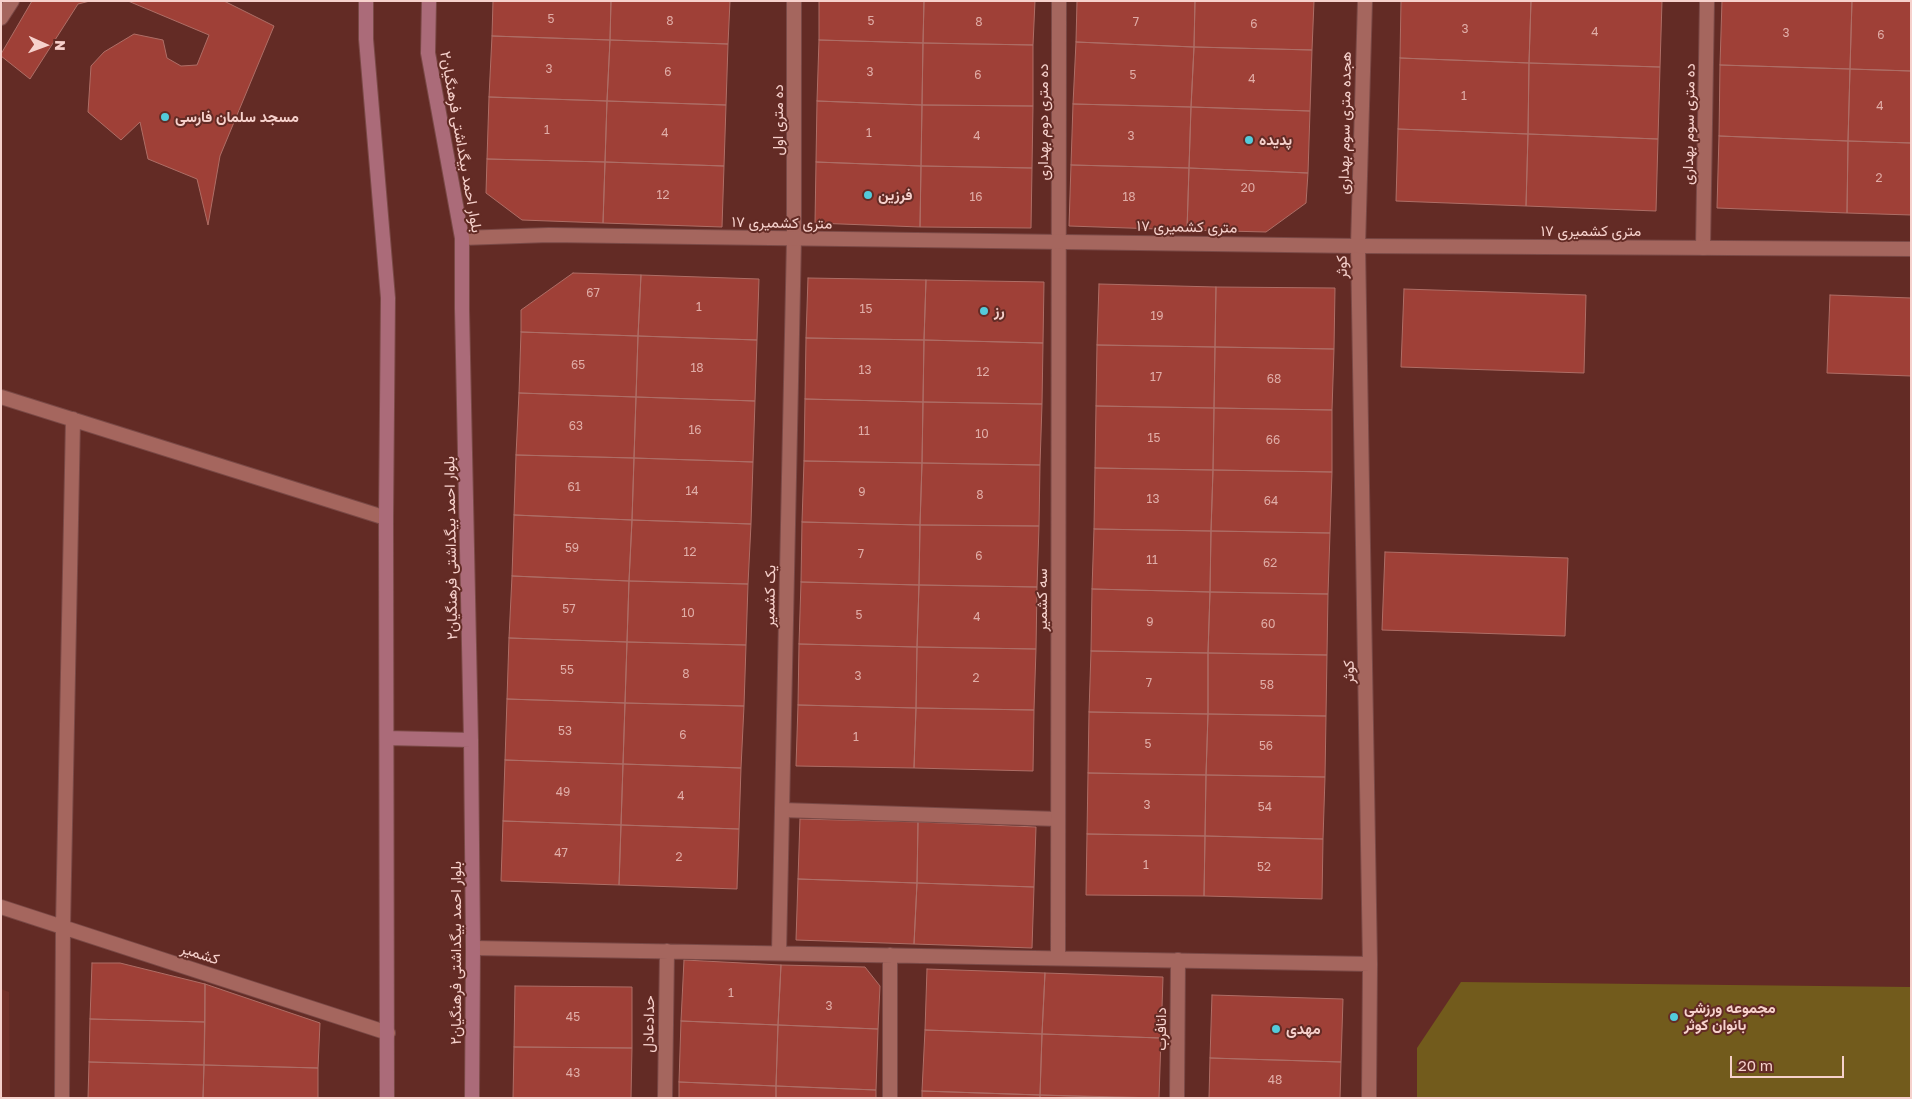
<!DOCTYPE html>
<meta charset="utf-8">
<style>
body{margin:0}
#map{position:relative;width:1912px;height:1099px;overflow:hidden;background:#632b25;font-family:"Golos Text",sans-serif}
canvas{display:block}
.frame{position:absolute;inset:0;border:2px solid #f6d1cc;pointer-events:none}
.north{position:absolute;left:20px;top:20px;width:50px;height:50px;-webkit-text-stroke:4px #632b25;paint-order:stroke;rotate:92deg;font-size:14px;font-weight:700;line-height:20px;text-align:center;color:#f6d1cc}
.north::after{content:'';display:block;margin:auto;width:18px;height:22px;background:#f6d1cc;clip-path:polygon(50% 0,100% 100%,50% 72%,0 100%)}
.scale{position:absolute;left:1730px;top:1056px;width:114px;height:22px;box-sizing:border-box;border:2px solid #f6d1cc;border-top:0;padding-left:6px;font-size:15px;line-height:18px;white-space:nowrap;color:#f6d1cc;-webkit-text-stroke:4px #632b25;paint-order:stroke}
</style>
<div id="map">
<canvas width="1912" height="1099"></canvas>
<div class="frame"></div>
<div class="north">N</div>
<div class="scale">20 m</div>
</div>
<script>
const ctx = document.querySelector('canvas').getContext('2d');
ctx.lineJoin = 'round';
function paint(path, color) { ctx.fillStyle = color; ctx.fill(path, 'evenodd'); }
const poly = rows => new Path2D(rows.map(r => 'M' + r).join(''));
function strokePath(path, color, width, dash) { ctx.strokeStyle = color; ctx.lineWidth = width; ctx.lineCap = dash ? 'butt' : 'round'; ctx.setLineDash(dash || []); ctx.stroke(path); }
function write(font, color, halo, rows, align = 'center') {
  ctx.font = font + ' "Golos Text",Vazirmatn,sans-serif'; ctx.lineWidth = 4; ctx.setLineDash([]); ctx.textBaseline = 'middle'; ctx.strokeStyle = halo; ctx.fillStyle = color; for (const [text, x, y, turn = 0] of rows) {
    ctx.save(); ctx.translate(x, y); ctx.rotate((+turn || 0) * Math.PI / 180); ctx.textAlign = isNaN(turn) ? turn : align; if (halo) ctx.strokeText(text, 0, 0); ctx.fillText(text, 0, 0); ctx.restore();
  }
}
const built = poly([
 [1,989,9,992,10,1098,1,1098]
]);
const green = poly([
 [1461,982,1911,987,1911,1098,1417,1098,1417,1048]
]);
const building = poly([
 [32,1,90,1,78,4,30,79,1,56,1,54,32,1],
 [128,1,224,1,274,26,220,156,208,225,197,179,148,159,140,122,121,140,88,112,91,66,104,52,134,34,163,40,167,58,181,66,197,65,209,35,128,1],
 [493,1,611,1,610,40,492,36,493,1],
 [611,1,730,1,728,44,610,40,611,1],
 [819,1,924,1,923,43,819,40,819,1],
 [924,1,1035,1,1033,45,923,43,924,1],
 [1077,1,1195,1,1194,47,1076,42,1077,1],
 [1195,1,1314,1,1312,50,1194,47,1195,1],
 [1401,1,1531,1,1529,63,1400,58,1401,1],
 [1531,1,1662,1,1660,67,1529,63,1531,1],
 [1722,1,1852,1,1850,69,1720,65,1722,1],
 [1852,1,1911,1,1911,71,1850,69,1852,1],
 [492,36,610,40,607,101,489,97,492,36],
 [610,40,728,44,726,105,607,101,610,40],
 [819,40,923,43,922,105,817,101,819,40],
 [1076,42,1194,47,1191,107,1073,104,1076,42],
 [923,43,1033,45,1033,106,922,105,923,43],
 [1194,47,1312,50,1310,111,1191,107,1194,47],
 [1400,58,1529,63,1528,134,1398,129,1400,58],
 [1529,63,1660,67,1658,139,1528,134,1529,63],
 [1720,65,1850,69,1848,141,1719,136,1720,65],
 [1850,69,1911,71,1911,143,1848,141,1850,69],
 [489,97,607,101,605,162,487,159,489,97],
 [607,101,726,105,724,166,605,162,607,101],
 [817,101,922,105,921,166,816,162,817,101],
 [1073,104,1191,107,1189,168,1071,165,1073,104],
 [922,105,1033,106,1032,168,921,166,922,105],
 [1191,107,1310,111,1308,173,1189,168,1191,107],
 [1398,129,1528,134,1526,206,1396,201,1398,129],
 [1528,134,1658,139,1656,211,1526,206,1528,134],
 [1719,136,1848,141,1847,213,1717,208,1719,136],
 [1848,141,1911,143,1911,215,1847,213,1848,141],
 [487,159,605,162,603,223,522,220,486,193,487,159],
 [605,162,724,166,722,227,603,223,605,162],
 [816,162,921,166,920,227,815,223,816,162],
 [1071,165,1189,168,1187,230,1069,226,1071,165],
 [921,166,1032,168,1031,228,920,227,921,166],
 [1189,168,1308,173,1306,203,1266,232,1187,230,1189,168],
 [573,273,641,275,638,336,521,332,521,310,573,273],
 [641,275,759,279,757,340,638,336,641,275],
 [808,278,926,280,924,340,806,338,808,278],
 [926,280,1044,282,1043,343,924,340,926,280],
 [1099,284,1216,287,1215,347,1097,345,1099,284],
 [1216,287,1335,288,1334,349,1215,347,1216,287],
 [1404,289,1586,295,1584,373,1401,367,1404,289],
 [1830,295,1911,298,1911,376,1827,373,1830,295],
 [521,332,638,336,636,397,519,393,521,332],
 [638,336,757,340,755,401,636,397,638,336],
 [806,338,924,340,923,402,805,399,806,338],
 [924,340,1043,343,1042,404,923,402,924,340],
 [1097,345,1215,347,1214,408,1096,406,1097,345],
 [1215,347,1334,349,1332,410,1214,408,1215,347],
 [519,393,636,397,634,458,516,455,519,393],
 [636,397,755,401,753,462,634,458,636,397],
 [805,399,923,402,922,463,804,461,805,399],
 [923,402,1042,404,1040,465,922,463,923,402],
 [1096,406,1214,408,1213,470,1095,468,1096,406],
 [1214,408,1332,410,1332,472,1213,470,1214,408],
 [516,455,634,458,632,520,514,515,516,455],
 [634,458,753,462,751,524,632,520,634,458],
 [804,461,922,463,920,525,802,522,804,461],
 [922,463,1040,465,1039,526,920,525,922,463],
 [1095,468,1213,470,1211,531,1094,529,1095,468],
 [1213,470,1332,472,1330,533,1211,531,1213,470],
 [514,515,632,520,629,581,512,576,514,515],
 [632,520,751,524,748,584,629,581,632,520],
 [802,522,920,525,919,585,801,582,802,522],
 [920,525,1039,526,1037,587,919,585,920,525],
 [1094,529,1211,531,1210,592,1092,589,1094,529],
 [1211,531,1330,533,1328,594,1210,592,1211,531],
 [1385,552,1568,558,1565,636,1382,630,1385,552],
 [512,576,629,581,627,642,509,638,512,576],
 [629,581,748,584,746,645,627,642,629,581],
 [801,582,919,585,917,647,799,644,801,582],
 [919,585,1037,587,1036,649,917,647,919,585],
 [1092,589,1210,592,1208,653,1091,651,1092,589],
 [1210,592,1328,594,1327,655,1208,653,1210,592],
 [509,638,627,642,625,703,507,699,509,638],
 [627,642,746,645,744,706,625,703,627,642],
 [799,644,917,647,916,708,798,705,799,644],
 [917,647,1036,649,1034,710,916,708,917,647],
 [1091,651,1208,653,1208,714,1089,712,1091,651],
 [1208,653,1327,655,1326,716,1208,714,1208,653],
 [507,699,625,703,623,764,505,760,507,699],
 [625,703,744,706,741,768,623,764,625,703],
 [798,705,916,708,914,768,796,766,798,705],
 [916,708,1034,710,1033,771,914,768,916,708],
 [1089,712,1208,714,1206,775,1088,773,1089,712],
 [1208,714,1326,716,1325,777,1206,775,1208,714],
 [505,760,623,764,621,825,503,821,505,760],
 [623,764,741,768,739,829,621,825,623,764],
 [1088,773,1206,775,1205,836,1087,834,1088,773],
 [1206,775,1325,777,1323,839,1205,836,1206,775],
 [800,819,918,822,917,883,798,879,800,819],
 [503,821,621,825,619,885,501,881,503,821],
 [918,822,1036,827,1034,887,917,883,918,822],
 [621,825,739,829,737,889,619,885,621,825],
 [1087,834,1205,836,1204,896,1086,895,1087,834],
 [1205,836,1323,839,1322,899,1204,896,1205,836],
 [798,879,917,883,914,944,796,940,798,879],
 [917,883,1034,887,1032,948,914,944,917,883],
 [684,960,781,965,778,1025,681,1021,684,960],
 [92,963,120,963,205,984,205,1022,90,1019,92,963],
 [781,965,865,967,880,986,878,1029,778,1025,781,965],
 [927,969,1045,973,1042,1034,925,1030,927,969],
 [1045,973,1163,977,1161,1038,1042,1034,1045,973],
 [205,984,320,1023,318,1068,204,1065,205,984],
 [515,986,632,987,632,1048,514,1047,515,986],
 [1212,995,1343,999,1341,1062,1210,1058,1212,995],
 [90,1019,205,1022,204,1065,89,1062,90,1019],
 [681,1021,778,1025,776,1086,679,1082,681,1021],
 [778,1025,878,1029,876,1090,776,1086,778,1025],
 [925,1030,1042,1034,1040,1095,922,1091,925,1030],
 [1042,1034,1161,1038,1159,1098,1040,1095,1042,1034],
 [514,1047,632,1048,631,1098,513,1098,514,1047],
 [1210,1058,1341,1062,1340,1098,1209,1098,1210,1058],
 [89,1062,204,1065,203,1098,88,1098,89,1062],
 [204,1065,318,1068,318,1098,203,1098,204,1065],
 [679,1082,776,1086,776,1098,679,1098,679,1082],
 [776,1086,876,1090,876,1098,776,1098,776,1086],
 [922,1091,1040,1095,1040,1098,922,1098,922,1091],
 [1040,1095,1129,1098,1040,1098,1040,1095]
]);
const service = poly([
 [782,810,1058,819]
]);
const minor = poly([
 [1365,1,1358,246,1370,964,1369,1098],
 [1,18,12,1],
 [1703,248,1707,1],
 [1,397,386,518],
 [1,907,388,1033],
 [473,948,1370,964],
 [779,953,794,239,794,1],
 [890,955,890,1098],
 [1058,958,1059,1],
 [62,1098,63,927,73,419],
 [665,1098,667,951],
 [1177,1098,1178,960]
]);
const tertiary = poly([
 [462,238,549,235,1358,246,1911,249]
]);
const secondary = poly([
 [366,1,366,39,388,298,386,518,387,1098],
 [429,1,428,53,462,238,462,309,471,740,473,948,472,1098],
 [387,738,471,740]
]);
const markers = [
 [165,117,5,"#53cbdb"],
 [1249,140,5,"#53cbdb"],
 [868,195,5,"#53cbdb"],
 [984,311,5,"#53cbdb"],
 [1674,1017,5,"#53cbdb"],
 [1276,1029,5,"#53cbdb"]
];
const numberNames = [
 ["5",551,19],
 ["8",670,21],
 ["5",871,21],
 ["8",979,22],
 ["7",1136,22],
 ["6",1254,24],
 ["3",1465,29],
 ["4",1595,32],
 ["3",1786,33],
 ["6",1881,35],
 ["3",549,69],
 ["6",668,72],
 ["3",870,72],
 ["6",978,75],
 ["5",1133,75],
 ["4",1252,79],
 ["1",1464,96],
 ["4",1880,106],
 ["1",547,130],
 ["4",665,133],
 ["1",869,133],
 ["4",977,136],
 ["3",1131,136],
 ["2",1879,178],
 ["20",1248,188],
 ["12",663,195],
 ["16",976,197],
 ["18",1129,197],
 ["67",593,293],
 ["1",699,307],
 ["15",866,309],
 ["19",1157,316],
 ["65",578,365],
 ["18",697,368],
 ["13",865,370],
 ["12",983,372],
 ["17",1156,377],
 ["68",1274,379],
 ["63",576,426],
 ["16",695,430],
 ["11",864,431],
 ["10",982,434],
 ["15",1154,438],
 ["66",1273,440],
 ["61",574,487],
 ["14",692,491],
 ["9",862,492],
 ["8",980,495],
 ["13",1153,499],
 ["64",1271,501],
 ["59",572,548],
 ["12",690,552],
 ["7",861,554],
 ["6",979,556],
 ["11",1152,560],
 ["62",1270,563],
 ["57",569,609],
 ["10",688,613],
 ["5",859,615],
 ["4",977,617],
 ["9",1150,622],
 ["60",1268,624],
 ["55",567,670],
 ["8",686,674],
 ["3",858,676],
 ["2",976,678],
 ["7",1149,683],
 ["58",1267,685],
 ["53",565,731],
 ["6",683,735],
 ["1",856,737],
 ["5",1148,744],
 ["56",1266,746],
 ["49",563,792],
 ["4",681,796],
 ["3",1147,805],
 ["54",1265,807],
 ["47",561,853],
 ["2",679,857],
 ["1",1146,865],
 ["52",1264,867],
 ["1",731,993],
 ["3",829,1006],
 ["45",573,1017],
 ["43",573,1073],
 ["48",1275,1080]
];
const poiNames = [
 ["مسجد سلمان فارسی",175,117],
 ["پدیده",1259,140],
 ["فرزین",878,195],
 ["رز",994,311],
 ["مجموعه ورزشی",1684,1008],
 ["بانوان کوثر",1684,1025],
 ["مهدی",1286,1029]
];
const streetNames = [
 ["ده متری اول",778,120,-90],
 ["ده متری دوم بهداری",1043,122,-90],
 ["هجده متری سوم بهداری",1345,123,-89],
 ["ده متری سوم بهداری",1689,124,-89],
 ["بلوار احمد بیگداشتی فرهنگیان۲",461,142,80],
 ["۱۷ متری کشمیری",782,223,1],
 ["۱۷ متری کشمیری",1187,227,1],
 ["۱۷ متری کشمیری",1591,231],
 ["کوثر",1342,267,-91],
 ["بلوار احمد بیگداشتی فرهنگیان۲",451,548,-91],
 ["یک کشمیر",770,596,-89],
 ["سه کشمیر",1042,600,-90],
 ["کوثر",1349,672,-91],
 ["بلوار احمد بیگداشتی فرهنگیان۲",456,953,-90],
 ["کشمیر",200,954,18],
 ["حدادعادل",649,1024,-89],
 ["دانافرب",1161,1029,-90]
];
paint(built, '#703029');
paint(green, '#725b1c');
paint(building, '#9f4037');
strokePath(building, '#ae6e66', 1);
strokePath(service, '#7a4946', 16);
strokePath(minor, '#7a4946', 16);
strokePath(tertiary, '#7a4946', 16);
strokePath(secondary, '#7a4946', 16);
strokePath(service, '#a5665e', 14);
strokePath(minor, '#a5665e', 14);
strokePath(tertiary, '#a5665e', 14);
strokePath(secondary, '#ab6b79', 14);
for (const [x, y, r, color] of markers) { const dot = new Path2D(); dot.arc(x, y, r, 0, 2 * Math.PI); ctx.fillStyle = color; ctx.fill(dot); strokePath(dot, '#632b25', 2); }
write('12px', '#e0ada7', null, numberNames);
write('bold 15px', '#f6d1cc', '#632b25', poiNames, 'left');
write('15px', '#f6d1cc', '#632b25', streetNames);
</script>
